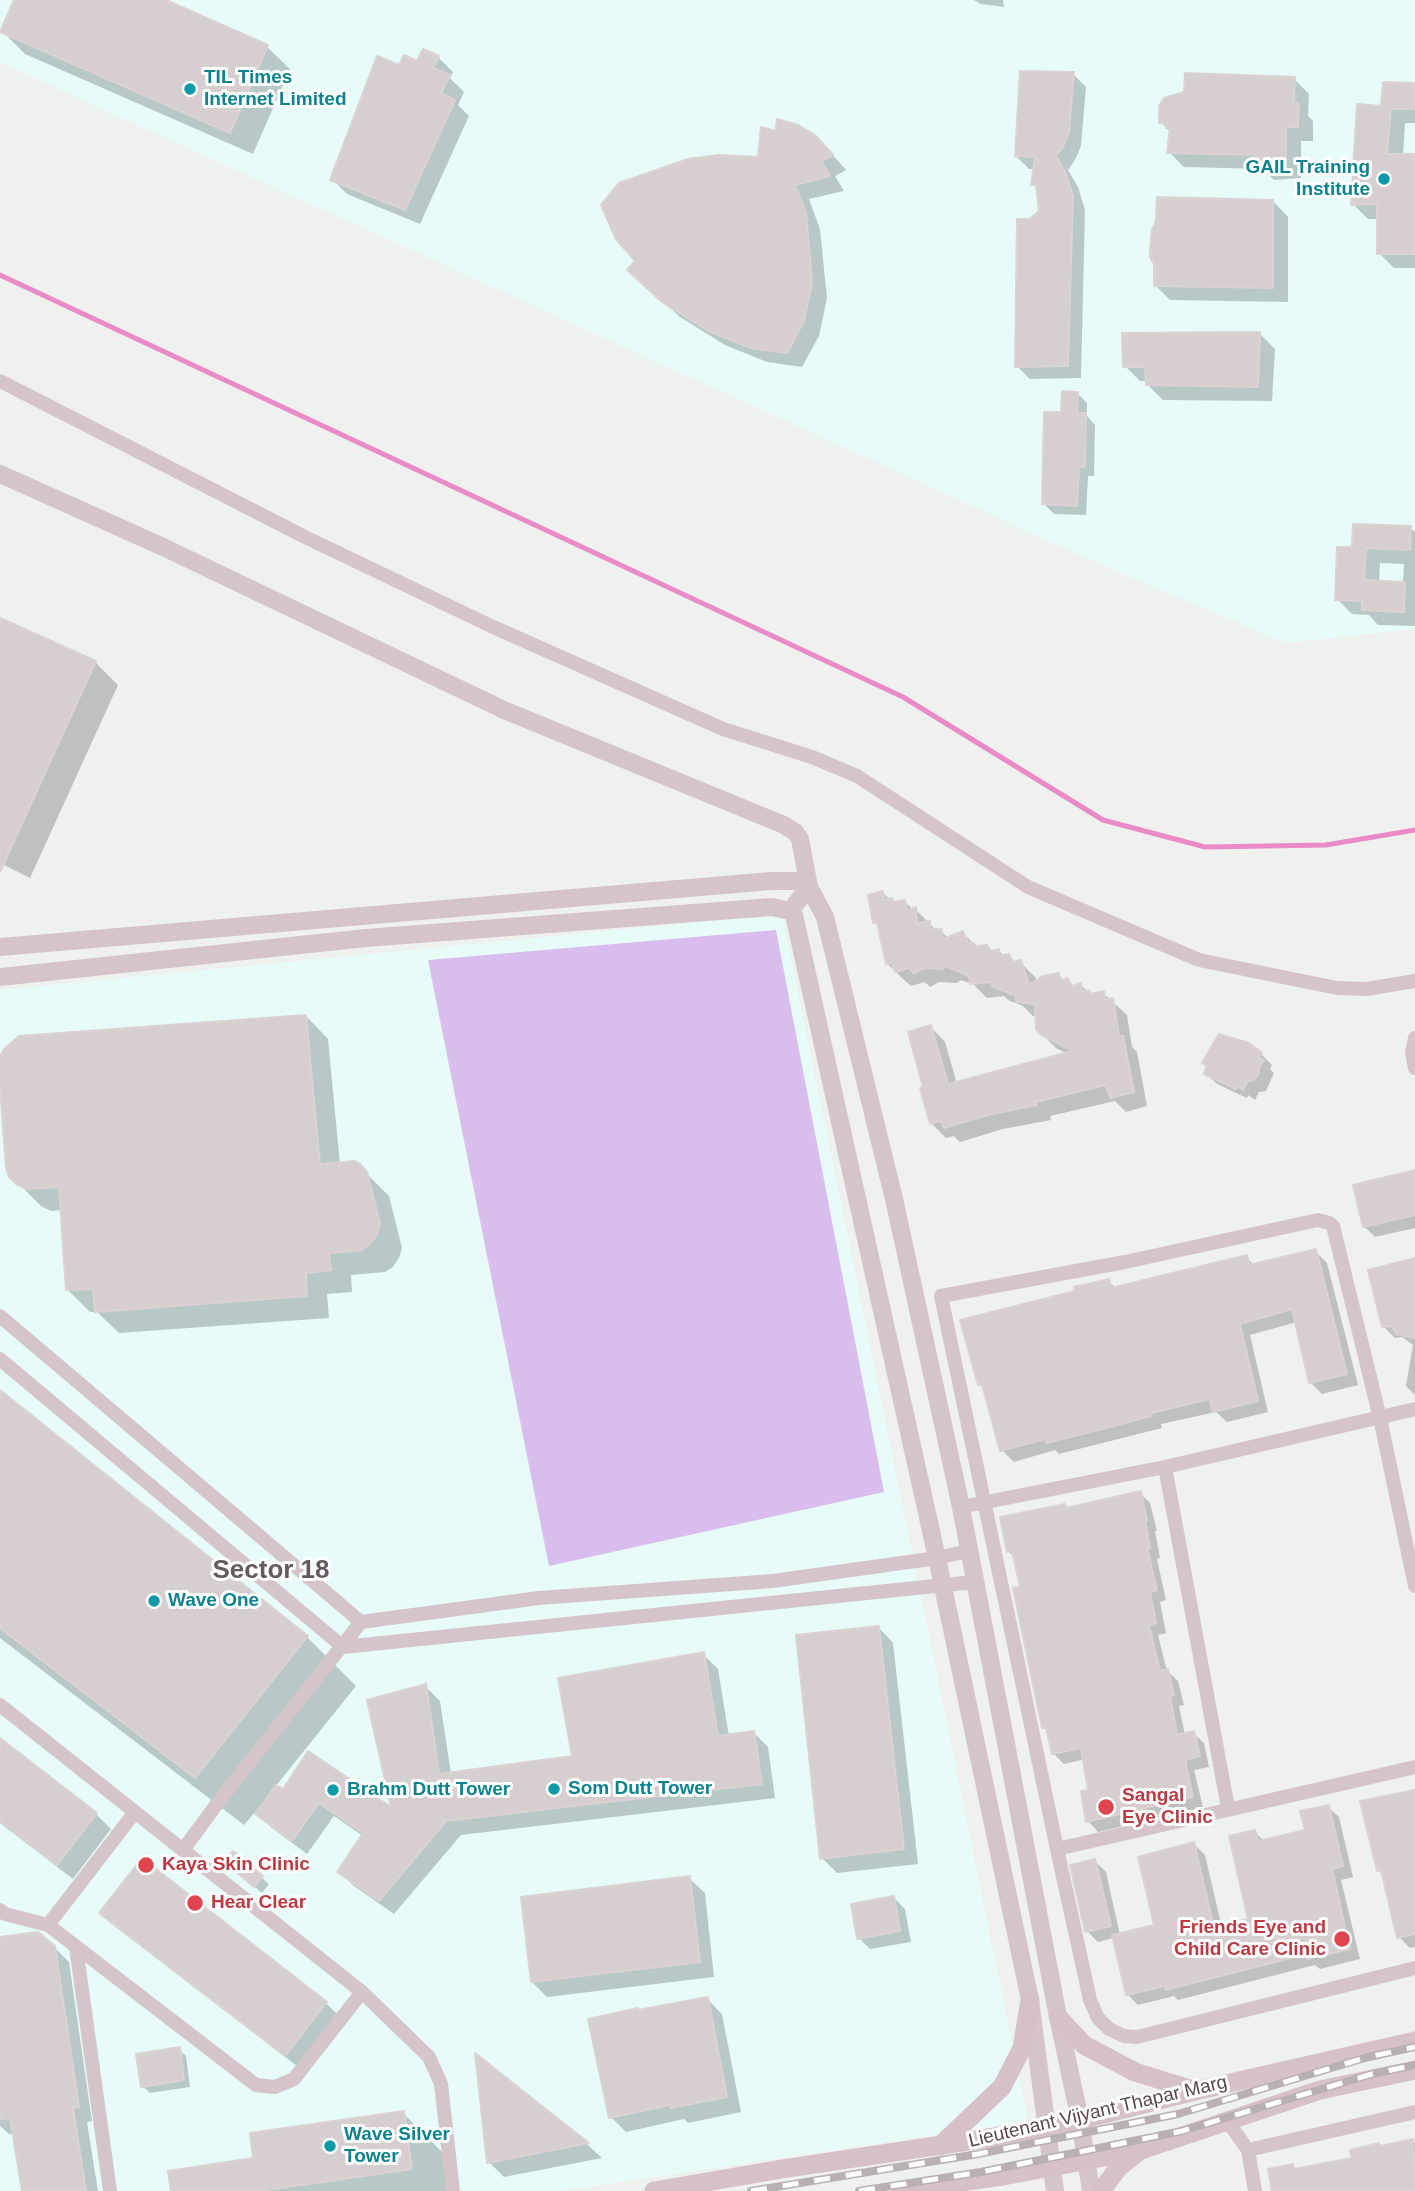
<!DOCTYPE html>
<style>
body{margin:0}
canvas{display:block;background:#eef1ee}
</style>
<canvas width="1415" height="2191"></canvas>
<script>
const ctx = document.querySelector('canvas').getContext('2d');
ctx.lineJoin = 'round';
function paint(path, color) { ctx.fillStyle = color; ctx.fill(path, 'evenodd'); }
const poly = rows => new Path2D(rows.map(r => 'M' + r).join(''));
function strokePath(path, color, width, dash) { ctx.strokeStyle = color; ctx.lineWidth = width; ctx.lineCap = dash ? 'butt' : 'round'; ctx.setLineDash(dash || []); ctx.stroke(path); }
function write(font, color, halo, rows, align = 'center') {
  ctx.font = font + ' Arial,sans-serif'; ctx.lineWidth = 6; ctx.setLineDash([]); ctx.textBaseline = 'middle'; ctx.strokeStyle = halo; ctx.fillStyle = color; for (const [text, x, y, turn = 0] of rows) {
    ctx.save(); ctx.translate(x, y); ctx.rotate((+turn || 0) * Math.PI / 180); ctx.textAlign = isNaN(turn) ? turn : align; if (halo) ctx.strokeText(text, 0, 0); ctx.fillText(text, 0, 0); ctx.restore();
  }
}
const commercial = poly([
 [0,0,1415,0,1415,629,1286,643,1089,559,0,62],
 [782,914,1028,2121,560,2191,0,2191,0,990]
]);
const green = poly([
 [776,930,884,1492,549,1566,428,960]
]);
const shadow = poly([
 [16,0,161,0,267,47,290,69,253,154,25,54,2,31],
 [974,0,1003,0,1004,7,981,4],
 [438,57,453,72,450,78,464,92,458,105,469,116,420,224,347,194,332,179,400,68],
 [1073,74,1086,87,1081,146,1075,160,1068,170,1078,187,1085,210,1081,378,1030,379,1017,366,1031,221,1041,211,1038,189,1033,184,1035,169,1029,169,1016,156],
 [1294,79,1309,94,1308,116,1313,121,1313,141,1301,141,1301,178,1274,180,1263,169,1184,167,1169,152,1171,133,1161,122],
 [1415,85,1415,123,1405,123,1403,156,1415,156,1415,268,1394,268,1379,253,1379,219,1368,219,1353,204,1383,107],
 [778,133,830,152,846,170,835,176,844,191,809,199,820,229,827,298,819,336,802,367,767,362,725,345,680,317,644,285,760,158],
 [1273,201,1288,217,1288,302,1170,300,1155,285,1158,222],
 [1260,334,1275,349,1272,401,1163,400,1148,385,1148,381,1140,381,1125,366],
 [1077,393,1087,403,1087,416,1095,425,1094,476,1088,476,1086,515,1054,514,1044,504,1063,414],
 [1410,528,1415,532,1415,626,1378,625,1369,615,1352,614,1337,599,1354,549],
 [1380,563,1404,564,1403,583,1379,583],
 [0,620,95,662,118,685,30,878,0,863],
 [883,893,895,904,905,902,913,910,915,909,937,931,941,931,948,938,963,933,978,948,992,953,999,951,1005,957,1009,956,1016,963,1020,962,1035,977,1037,982,1058,975,1064,981,1068,980,1075,987,1081,985,1092,996,1103,993,1127,1015,1132,1047,1137,1052,1147,1106,1126,1112,1115,1101,1050,1116,1051,1120,1003,1129,960,1142,954,1136,946,1138,932,1124,923,1089,925,1089,931,1027,945,1042,957,1084,1068,1054,1056,1048,1041,1033,1037,1017,1033,1016,1023,1006,1008,1000,1004,996,987,998,974,985,961,980,957,983,939,982,930,987,925,982,911,986,902,978,887,963,879,927,875,922],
 [306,1016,328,1039,340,1164,359,1166,389,1196,402,1248,399,1258,393,1267,385,1272,351,1275,352,1292,327,1294,329,1318,119,1333,97,1312,90,1312,68,1290,62,1210,51,1211,41,1206,11,1176,0,1059],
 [1261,1054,1272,1065,1270,1069,1274,1073,1266,1091,1259,1092,1255,1100,1248,1095,1247,1098,1217,1084,1206,1073],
 [1415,1172,1415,1228,1375,1237,1364,1226],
 [1315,1251,1327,1263,1358,1385,1322,1394,1310,1382,1297,1322,1250,1335,1268,1412,1227,1422,1216,1412,1161,1424,1162,1428,1059,1454,1055,1450,1014,1462,1002,1450,985,1390,979,1384,1077,1293,1108,1281,1116,1288,1246,1257,1254,1265],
 [1415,1260,1415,1395,1406,1386,1413,1345,1402,1337,1395,1338,1384,1327],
 [0,1393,307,1637,356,1686,275,1787,283,1792,394,1811,425,1686,440,1701,451,1774,574,1757,703,1654,718,1669,729,1736,754,1733,768,1747,775,1798,461,1835,394,1914,354,1886,339,1872,363,1836,334,1816,307,1854,272,1828,255,1812,244,1825,0,1638],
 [1140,1493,1150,1503,1157,1531,1155,1531,1160,1558,1157,1559,1166,1600,1160,1602,1166,1633,1158,1635,1167,1671,1178,1681,1184,1705,1179,1706,1185,1735,1193,1733,1204,1743,1209,1767,1194,1770,1203,1807,1098,1832,1088,1821,1090,1791,1085,1759,1064,1764,1053,1753,1049,1733,1043,1727,1022,1588,1015,1558,1008,1551,1065,1505,1068,1509],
 [878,1627,893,1643,918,1864,837,1873,822,1858],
 [0,1740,96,1814,111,1829,73,1879,0,1823],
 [1415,1791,1415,1947,1410,1948,1399,1937,1385,1877,1378,1870],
 [1328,1807,1339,1817,1353,1877,1341,1880,1360,1959,1320,1969,1315,1965,1178,2000,1174,1996,1138,2005,1127,1994,1114,1938,1098,1942,1087,1931,1095,1861,1106,1872,1120,1935,1156,1927,1194,1844,1205,1855,1222,1928,1250,1921,1255,1832,1264,1841,1307,1831],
 [233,1853,269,1884,262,1893,233,1868],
 [689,1878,705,1893,714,1977,547,1997,532,1982],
 [894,1898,905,1909,911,1942,870,1949,859,1938],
 [101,1913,326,2003,337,2014,297,2066,112,1924],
 [0,1939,54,1947,69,1962,92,2121,87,2122,98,2191,24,2191,15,2133,9,2134,0,2126],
 [707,1999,722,2014,741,2112,688,2123,684,2119,626,2132,611,2117,639,2012],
 [179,2049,186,2056,190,2087,150,2093,142,2086],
 [478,2057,588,2145,602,2158,504,2177,489,2162],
 [403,2113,447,2157,451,2191,172,2191,255,2160],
 [1413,2141,1415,2143,1415,2191,1274,2191,1292,2166,1297,2171,1354,2159,1381,2148]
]);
const stream = poly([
 [0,275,903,697,1103,820,1205,847,1326,845,1415,830]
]);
const building = poly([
 [14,0,166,0,268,45,230,133,0,32,14,0],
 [423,49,439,56,433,68,450,75,441,93,455,100,405,210,330,180,377,56,399,65,404,55,417,61,423,49],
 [1020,71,1074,72,1069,132,1063,147,1056,156,1065,172,1073,195,1068,366,1015,367,1017,219,1030,219,1039,211,1036,185,1031,185,1035,157,1015,156,1020,71],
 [1185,73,1295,77,1294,101,1299,104,1298,127,1286,127,1286,164,1257,165,1257,155,1167,153,1170,127,1166,128,1166,123,1159,123,1159,106,1164,98,1184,92,1185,73],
 [1383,82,1415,83,1415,109,1391,109,1387,154,1415,154,1415,254,1377,254,1377,204,1351,205,1357,104,1381,106,1383,82],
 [777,119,798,125,815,135,833,155,821,161,830,176,795,185,806,213,812,282,804,321,787,353,751,348,708,331,662,302,627,270,635,261,616,239,601,205,619,183,688,159,719,155,758,157,761,127,776,131,777,119],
 [1157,197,1273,200,1273,288,1154,286,1154,264,1150,257,1150,249,1152,230,1156,221,1157,197],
 [1260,332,1258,387,1146,385,1145,367,1123,367,1122,333,1260,332],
 [1062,391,1078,392,1077,413,1086,413,1085,467,1079,467,1077,506,1042,504,1044,412,1061,412,1062,391],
 [1353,524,1411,526,1410,550,1366,548,1364,580,1405,582,1404,612,1362,610,1362,601,1335,600,1337,547,1352,547,1353,524],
 [0,618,96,661,0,872,0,618],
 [883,891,884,900,892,898,894,902,905,900,907,911,916,907,917,923,930,921,930,929,941,929,943,939,963,931,968,943,974,943,976,946,987,945,991,951,999,949,998,956,1009,954,1013,962,1021,960,1029,985,1043,976,1059,973,1060,981,1068,978,1070,987,1081,983,1082,992,1089,990,1091,994,1104,991,1105,1000,1113,998,1119,1036,1123,1036,1134,1092,1110,1098,1106,1085,1036,1102,1037,1105,988,1115,944,1128,941,1121,930,1124,920,1088,923,1087,908,1032,931,1025,948,1084,1073,1051,1040,1034,1036,1029,1035,1004,1016,1002,1016,996,992,986,991,982,970,984,969,976,946,966,942,969,924,968,914,973,909,968,895,972,892,963,886,964,877,922,873,923,868,895,883,891],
 [306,1015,320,1164,354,1161,360,1164,367,1172,380,1224,377,1235,370,1244,362,1250,329,1253,331,1270,306,1273,307,1296,95,1312,93,1289,66,1290,59,1187,27,1189,16,1184,9,1177,6,1168,0,1087,0,1056,5,1048,19,1036,306,1015],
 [1219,1034,1249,1043,1262,1053,1258,1058,1264,1060,1258,1069,1259,1073,1254,1080,1248,1081,1243,1090,1237,1086,1236,1089,1204,1074,1207,1066,1202,1063,1219,1034],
 [1415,1170,1415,1215,1363,1227,1353,1185,1415,1170],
 [1316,1249,1347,1374,1309,1383,1292,1309,1240,1324,1258,1401,1213,1412,1210,1399,1151,1413,1151,1416,1106,1428,1046,1443,1045,1439,1000,1451,982,1384,978,1385,960,1320,1075,1291,1074,1287,1109,1279,1111,1288,1247,1255,1249,1265,1316,1249],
 [1415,1258,1415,1338,1396,1334,1392,1326,1382,1327,1368,1270,1415,1258],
 [0,1390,308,1636,195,1778,0,1628,0,1390],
 [1141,1491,1147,1521,1145,1521,1150,1548,1147,1548,1157,1590,1150,1592,1156,1623,1149,1625,1160,1671,1168,1669,1174,1695,1170,1696,1177,1735,1194,1731,1200,1756,1185,1760,1193,1797,1086,1822,1081,1791,1088,1790,1081,1748,1052,1754,1046,1727,1042,1728,1013,1588,1020,1587,1012,1551,1007,1552,1000,1517,1065,1504,1066,1508,1141,1491],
 [879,1626,904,1849,820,1859,796,1635,879,1626],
 [704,1652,718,1736,754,1731,762,1784,446,1821,379,1901,337,1872,363,1833,319,1803,292,1841,255,1814,276,1785,283,1789,308,1751,391,1807,367,1700,426,1684,439,1774,572,1756,558,1678,704,1652],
 [0,1738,97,1813,57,1865,0,1821,0,1738],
 [1415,1790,1415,1934,1397,1938,1381,1870,1377,1871,1360,1801,1415,1790],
 [1329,1805,1343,1866,1332,1869,1350,1949,1307,1959,1306,1954,1166,1990,1165,1986,1126,1995,1112,1935,1154,1925,1138,1857,1194,1842,1214,1928,1248,1919,1229,1836,1255,1830,1258,1841,1305,1830,1300,1811,1329,1805],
 [233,1851,263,1876,254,1887,224,1862,233,1851],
 [142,1858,327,2002,285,2056,99,1913,142,1858],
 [1095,1859,1111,1926,1085,1932,1070,1865,1095,1859],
 [690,1876,700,1962,531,1982,521,1897,690,1876],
 [894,1896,900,1931,857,1939,851,1904,894,1896],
 [38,1932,55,1946,79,2107,73,2108,86,2191,22,2191,10,2118,0,2119,0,1937,38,1932],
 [708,1997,727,2097,671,2108,670,2105,609,2118,588,2019,638,2008,638,2010,708,1997],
 [180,2047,184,2080,141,2087,136,2054,180,2047],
 [475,2053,557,2118,589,2143,487,2163,475,2053],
 [404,2111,412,2169,260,2191,171,2191,168,2171,253,2158,250,2133,404,2111],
 [1413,2139,1415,2191,1272,2191,1268,2169,1293,2164,1294,2169,1352,2158,1350,2150,1379,2143,1380,2146,1413,2139]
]);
const minor = poly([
 [0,381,307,538,491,626,723,729,812,757,857,776,1028,887,1199,960,1337,988,1367,989,1415,981],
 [1415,1038,1412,1052,1415,1068],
 [0,1316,361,1622,539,1598,773,1581,937,1558,968,1551],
 [0,1359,343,1647,974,1582],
 [1165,1467,1228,1808],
 [961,1507,1165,1467,1415,1409],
 [1415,1586,1380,1418,1333,1226,1329,1223,1318,1220,1125,1262,941,1296,1057,1849,1090,2000,1098,2018,1109,2029,1124,2036,1137,2037,1415,1968],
 [0,1705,362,1992,429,2057,441,2084,453,2191],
 [1057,1849,1415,1767],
 [183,1850,222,1797,361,1622],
 [0,1910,5,1914,48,1925,256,2085,275,2087,294,2079,362,1992],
 [48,1925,135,1812],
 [76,1947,110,2191],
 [1228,2122,1248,2150,1415,2112],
 [1248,2150,1255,2191]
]);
const tertiary = poly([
 [0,474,161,546,504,710,784,825,795,832,800,839,809,887,790,911],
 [0,947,771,881,794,881,802,882,809,887,825,917,894,1199,961,1507,1058,2017,1080,2120,1091,2191],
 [0,977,366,938,772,907,790,911,794,915,937,1558,1030,2000,1055,2191]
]);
const secondary = poly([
 [1058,2017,1084,2045,1135,2072,1193,2090],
 [940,2146,1002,2087,1022,2048,1030,2000],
 [654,2191,782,2169,995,2137,1080,2120,1195,2091,1415,2041],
 [899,2191,1003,2176,1141,2150,1320,2090,1415,2070],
 [1101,2191,1119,2167,1137,2153]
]);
const rail = poly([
 [751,2191,978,2154,1178,2114,1368,2057,1415,2047],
 [859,2191,981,2172,1182,2131,1372,2074,1415,2065]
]);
const markers = [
 [190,89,7,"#0f9aa8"],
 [1384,179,7,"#0f9aa8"],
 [154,1601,7,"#0f9aa8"],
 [554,1789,7,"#0f9aa8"],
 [333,1790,7,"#0f9aa8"],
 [1106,1807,9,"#e0444e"],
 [146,1865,9,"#e0444e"],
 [195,1903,9,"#e0444e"],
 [1342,1939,9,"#e0444e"],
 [330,2146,7,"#0f9aa8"]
];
const cultureNames = [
 ["TIL Times",204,78],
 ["Internet Limited",204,100],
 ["GAIL Training",1370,168,"right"],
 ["Institute",1370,190,"right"],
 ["Wave One",168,1601],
 ["Som Dutt Tower",568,1789],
 ["Brahm Dutt Tower",347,1790],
 ["Wave Silver",344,2135],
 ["Tower",344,2157]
];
const healthNames = [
 ["Sangal",1122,1796],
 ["Eye Clinic",1122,1818],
 ["Kaya Skin Clinic",162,1865],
 ["Hear Clear",211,1903],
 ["Friends Eye and",1326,1928,"right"],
 ["Child Care Clinic",1326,1950,"right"]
];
const streetNames = [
 ["Lieutenant Vijyant Thapar Marg",1098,2112,-13]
];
const districtNames = [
 ["Sector 18",271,1571]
];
paint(commercial, '#e7fbf9');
paint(green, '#d8bdee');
paint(shadow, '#0003');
strokePath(stream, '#ea8bc7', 5);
paint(building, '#d6cecf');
strokePath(building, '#dad2d3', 2);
strokePath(minor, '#d5c5cb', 14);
strokePath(tertiary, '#d5c5cb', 18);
strokePath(secondary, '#d7c1c8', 19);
strokePath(rail, '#b8b0b2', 8);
strokePath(rail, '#fff', 5, [16]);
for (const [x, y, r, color] of markers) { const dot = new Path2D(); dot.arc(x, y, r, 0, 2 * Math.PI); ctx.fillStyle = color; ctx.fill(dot); strokePath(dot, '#fff', 2.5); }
write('bold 19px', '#0d838f', '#fff', cultureNames, 'left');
write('bold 19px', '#be3a42', '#fff', healthNames, 'left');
write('19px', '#5b474e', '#fff', streetNames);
write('bold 26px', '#635b5d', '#fff', districtNames);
</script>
